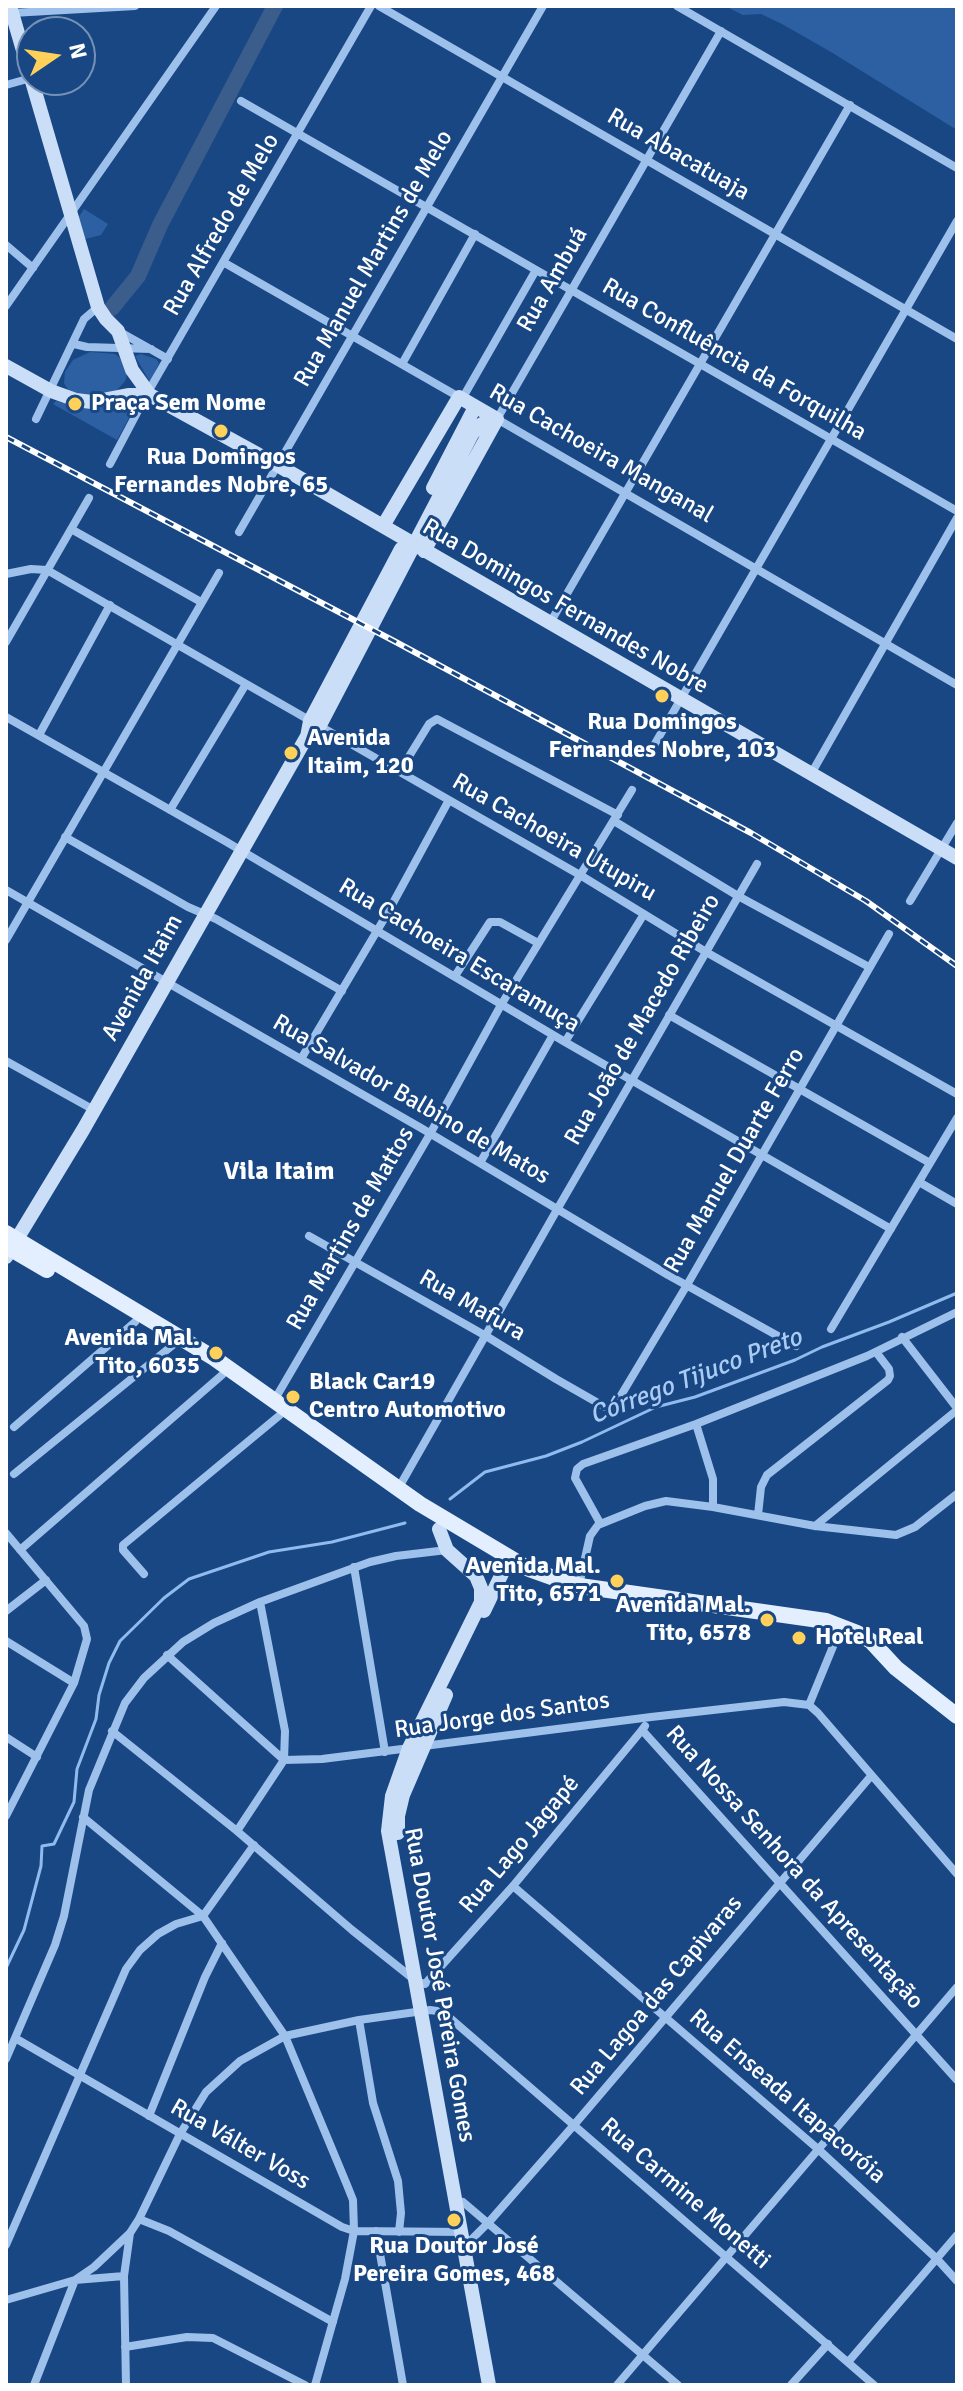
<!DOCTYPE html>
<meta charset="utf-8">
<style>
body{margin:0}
#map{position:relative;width:963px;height:2391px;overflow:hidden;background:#194784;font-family:Signika,sans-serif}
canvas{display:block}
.frame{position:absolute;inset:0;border:8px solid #fff;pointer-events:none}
.north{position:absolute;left:16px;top:16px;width:80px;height:80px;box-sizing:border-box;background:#194784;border:2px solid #7591b5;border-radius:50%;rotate:77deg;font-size:22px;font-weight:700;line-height:32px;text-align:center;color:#fff}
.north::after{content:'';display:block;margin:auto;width:28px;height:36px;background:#ffd05a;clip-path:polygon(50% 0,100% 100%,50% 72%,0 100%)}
</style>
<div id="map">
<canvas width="963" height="2391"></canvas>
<div class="frame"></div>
<div class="north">N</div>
</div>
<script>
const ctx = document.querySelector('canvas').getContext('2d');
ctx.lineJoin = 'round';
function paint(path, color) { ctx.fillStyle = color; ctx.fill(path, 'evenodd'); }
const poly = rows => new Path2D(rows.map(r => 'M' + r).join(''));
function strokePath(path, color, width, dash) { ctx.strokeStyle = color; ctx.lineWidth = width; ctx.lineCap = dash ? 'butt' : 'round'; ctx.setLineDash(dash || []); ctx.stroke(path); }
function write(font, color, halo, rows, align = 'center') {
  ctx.font = font + ' Signika,sans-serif'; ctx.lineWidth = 6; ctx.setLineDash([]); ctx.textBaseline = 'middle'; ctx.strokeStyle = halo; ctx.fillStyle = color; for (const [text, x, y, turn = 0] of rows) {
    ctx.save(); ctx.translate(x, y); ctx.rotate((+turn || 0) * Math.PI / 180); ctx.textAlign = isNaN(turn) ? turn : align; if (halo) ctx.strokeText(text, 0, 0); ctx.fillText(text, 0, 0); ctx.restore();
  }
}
const green = poly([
 [725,6,957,6,957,130,831,52,782,24,761,14,743,15],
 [84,209,108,224,101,235,85,239,78,218],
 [90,352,115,354,120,358,126,369,127,375,125,381,117,390,99,395,82,396,70,393,64,383,65,372,73,360],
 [141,354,156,359,159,363,150,382,135,356],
 [56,401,72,405,134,401,137,403,117,440,53,404]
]);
const stream = poly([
 [450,1499,485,1472,546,1456,582,1442,656,1407,695,1397,795,1360,822,1347,889,1322,957,1293],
 [6,1968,24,1930,41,1866,42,1846,54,1844,74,1802,77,1769,96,1719,99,1695,109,1663,120,1641,164,1598,189,1579,269,1552,332,1542,405,1523]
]);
const river = poly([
 [112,308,138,276,160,225,275,6]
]);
const street = poly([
 [379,6,957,339],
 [677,6,957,168],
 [12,13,135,6],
 [721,31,497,419,957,685],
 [6,85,31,78],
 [241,101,957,511],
 [6,245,33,268],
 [223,262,459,397],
 [6,306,216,6],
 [120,332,168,359],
 [74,344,87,347,151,349],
 [402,364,475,234],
 [462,399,536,270],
 [36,419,84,319,98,307],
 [110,464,148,392,371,6],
 [71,529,201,602],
 [239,532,543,6],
 [6,574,31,569,47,570,580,875,706,952,957,1094],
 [550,623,850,105],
 [6,642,89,498],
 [6,717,225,841,565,1042,891,1229],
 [39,735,110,605],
 [649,754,957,221],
 [400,771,429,724,437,719,618,815],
 [811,774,957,518],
 [170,810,246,684],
 [614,821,738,896,869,967],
 [65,837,188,907,216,919,342,991],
 [6,890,421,1128,668,1275,796,1346],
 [910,901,957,823],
 [6,940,219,573],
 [455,976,490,922,500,922,538,943],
 [669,1015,930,1163],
 [565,1042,644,914],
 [301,1059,387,914,449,800],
 [6,1061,94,1110],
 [480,1163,553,1035],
 [919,1182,957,1204],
 [309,1236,486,1336,556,1379,605,1407,614,1407,687,1285,889,934],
 [831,1329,957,1118],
 [902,1337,957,1408],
 [275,1399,430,1134,501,1005,632,790],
 [696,1424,713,1479,713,1507],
 [14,1427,135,1322],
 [14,1474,173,1345],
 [398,1489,558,1208,757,864],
 [758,1515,761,1487,767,1475,888,1380,890,1376,889,1369,876,1352],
 [600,1523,575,1478,577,1469,583,1464,696,1424,867,1356,957,1312],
 [815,1526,957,1410],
 [6,1533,84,1626,87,1639,74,1683,6,1816],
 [20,1550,222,1375],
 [354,1567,385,1752],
 [144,1574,123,1550,123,1545,280,1415],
 [579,1585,590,1536,598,1525,645,1506,666,1501,713,1507,815,1526,896,1535,915,1527,957,1494],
 [260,1602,285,1731,284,1760],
 [6,1611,46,1580],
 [6,1641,74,1683],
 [167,1655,284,1760],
 [809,1705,841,1627],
 [645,1726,642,1730,957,2080],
 [112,1731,237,1831,352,1930,416,1981,425,1984,513,1886,642,1730],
 [6,1737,37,1757],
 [424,1746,651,1717,784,1702,809,1705,818,1713,957,1874],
 [83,1817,203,1916,285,2036,347,2185,353,2200,354,2231,345,2279,315,2385],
 [237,1831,284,1760,322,1759,410,1748],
 [513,1886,818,2149,937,2259,957,2281],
 [359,2020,373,2103,398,2181,401,2213,399,2232],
 [15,2038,342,2227,354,2231,463,2232],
 [6,2059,55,1945,64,1916,89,1790,125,1703,144,1678,183,1642,214,1623,260,1602,370,1562,396,1556,447,1550],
 [149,2116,205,1977,222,1943],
 [463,2202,678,2385],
 [139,2219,169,2231,333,2322],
 [376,2231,403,2385],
 [470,2241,489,2222,574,2125,871,1776],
 [6,2245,126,1969,140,1950,158,1934,176,1924,203,1916,254,1845],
 [6,2300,75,2280,124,2276],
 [125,2347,187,2337,213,2338,305,2385],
 [849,2361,957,2235],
 [34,2385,75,2280,94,2267,129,2234],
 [126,2385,124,2276,130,2233,139,2219,180,2134,206,2092,240,2061,285,2036,359,2020,430,2010,437,2011,450,2018,874,2385],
 [617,2385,957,1987],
 [791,2385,828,2344]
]);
const secondary = poly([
 [10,6,98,307,106,319,118,331,132,370,150,395,279,466,957,858],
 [6,366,51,391,76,400,92,402,128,395,150,395],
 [433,488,475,407],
 [383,526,459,397,497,419,424,551],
 [307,737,310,721,401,549],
 [6,1257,83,1130,306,738,320,725,472,434,479,426,493,417],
 [439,1529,447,1550,476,1576,481,1588,481,1602,409,1748,392,1796,388,1831,489,2385],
 [484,1611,510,1557],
 [398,1833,398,1816,403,1795,446,1695]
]);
const primary = poly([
 [6,1233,214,1358,420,1504,529,1569,568,1583,587,1587,826,1621,857,1633,871,1641,896,1668,957,1716],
 [6,1246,47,1270]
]);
const rail = poly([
 [6,437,394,641,751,833,866,901,957,966]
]);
const markers = [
 [75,404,8,"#ffd05a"],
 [221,431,8,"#ffd05a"],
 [662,696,8,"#ffd05a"],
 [291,753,8,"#ffd05a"],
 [216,1353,8,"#ffd05a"],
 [293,1397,8,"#ffd05a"],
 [617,1581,8,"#ffd05a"],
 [767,1620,8,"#ffd05a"],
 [799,1638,8,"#ffd05a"],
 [454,2220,8,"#ffd05a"]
];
const streetNames = [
 ["Rua Abacatuaja",678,155,30],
 ["Rua Alfredo de Melo",222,225,-60],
 ["Rua Manuel Martins de Melo",374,259,-60],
 ["Rua Ambuá",553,280,-60],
 ["Rua Confluência da Forquilha",734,360,30],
 ["Rua Cachoeira Manganal",601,454,30],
 ["Rua Domingos Fernandes Nobre",565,607,30],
 ["Rua Cachoeira Utupiru",554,838,30],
 ["Rua Cachoeira Escaramuça",459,956,31],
 ["Avenida Itaim",143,978,-61],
 ["Rua João de Macedo Ribeiro",643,1020,-60],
 ["Rua Salvador Balbino de Matos",411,1100,30],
 ["Rua Manuel Duarte Ferro",735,1161,-60],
 ["Rua Martins de Mattos",351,1229,-60],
 ["Rua Mafura",472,1306,30],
 ["Rua Jorge dos Santos",502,1716,-8],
 ["Rua Lago Jagapé",520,1845,-50],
 ["Rua Nossa Senhora da Apresentação",794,1868,48],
 ["Rua Doutor José Pereira Gomes",439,1985,80],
 ["Rua Lagoa das Capivaras",657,1996,-50],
 ["Rua Enseada Itapacoróia",787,2097,41],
 ["Rua Válter Voss",240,2145,30],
 ["Rua Carmine Monetti",685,2194,41]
];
const poiNames = [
 ["Praça Sem Nome",91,404],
 ["Rua Domingos",221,458,"center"],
 ["Fernandes Nobre, 65",221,486,"center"],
 ["Rua Domingos",662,723,"center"],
 ["Fernandes Nobre, 103",662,751,"center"],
 ["Avenida",307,739],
 ["Itaim, 120",307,767],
 ["Avenida Mal.",200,1339,"right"],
 ["Tito, 6035",200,1367,"right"],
 ["Black Car19",309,1383],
 ["Centro Automotivo",309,1411],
 ["Avenida Mal.",601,1567,"right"],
 ["Tito, 6571",601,1595,"right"],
 ["Avenida Mal.",751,1606,"right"],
 ["Tito, 6578",751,1634,"right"],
 ["Hotel Real",815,1638],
 ["Rua Doutor José",454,2247,"center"],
 ["Pereira Gomes, 468",454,2275,"center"]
];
const neighbourhoodNames = [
 ["Vila Itaim",279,1172]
];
const waterNames = [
 ["Córrego Tijuco Preto",696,1377,-21]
];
paint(green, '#2c60a3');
strokePath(stream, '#91bbee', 3);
strokePath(river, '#3b5d8b', 16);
strokePath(street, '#9ec1ec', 8);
strokePath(secondary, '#cbdef8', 14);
strokePath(primary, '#e3eeff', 16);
strokePath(rail, '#fff', 6);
strokePath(rail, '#194784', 3, [9]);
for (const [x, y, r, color] of markers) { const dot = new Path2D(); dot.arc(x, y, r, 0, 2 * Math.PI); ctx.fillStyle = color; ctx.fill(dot); strokePath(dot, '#194784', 3); }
write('24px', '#fff', '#194784', streetNames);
write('bold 24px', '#fff', '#194784', poiNames, 'left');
write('bold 26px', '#fff', '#194784', neighbourhoodNames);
write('italic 26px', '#aacbf3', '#194784', waterNames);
</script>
